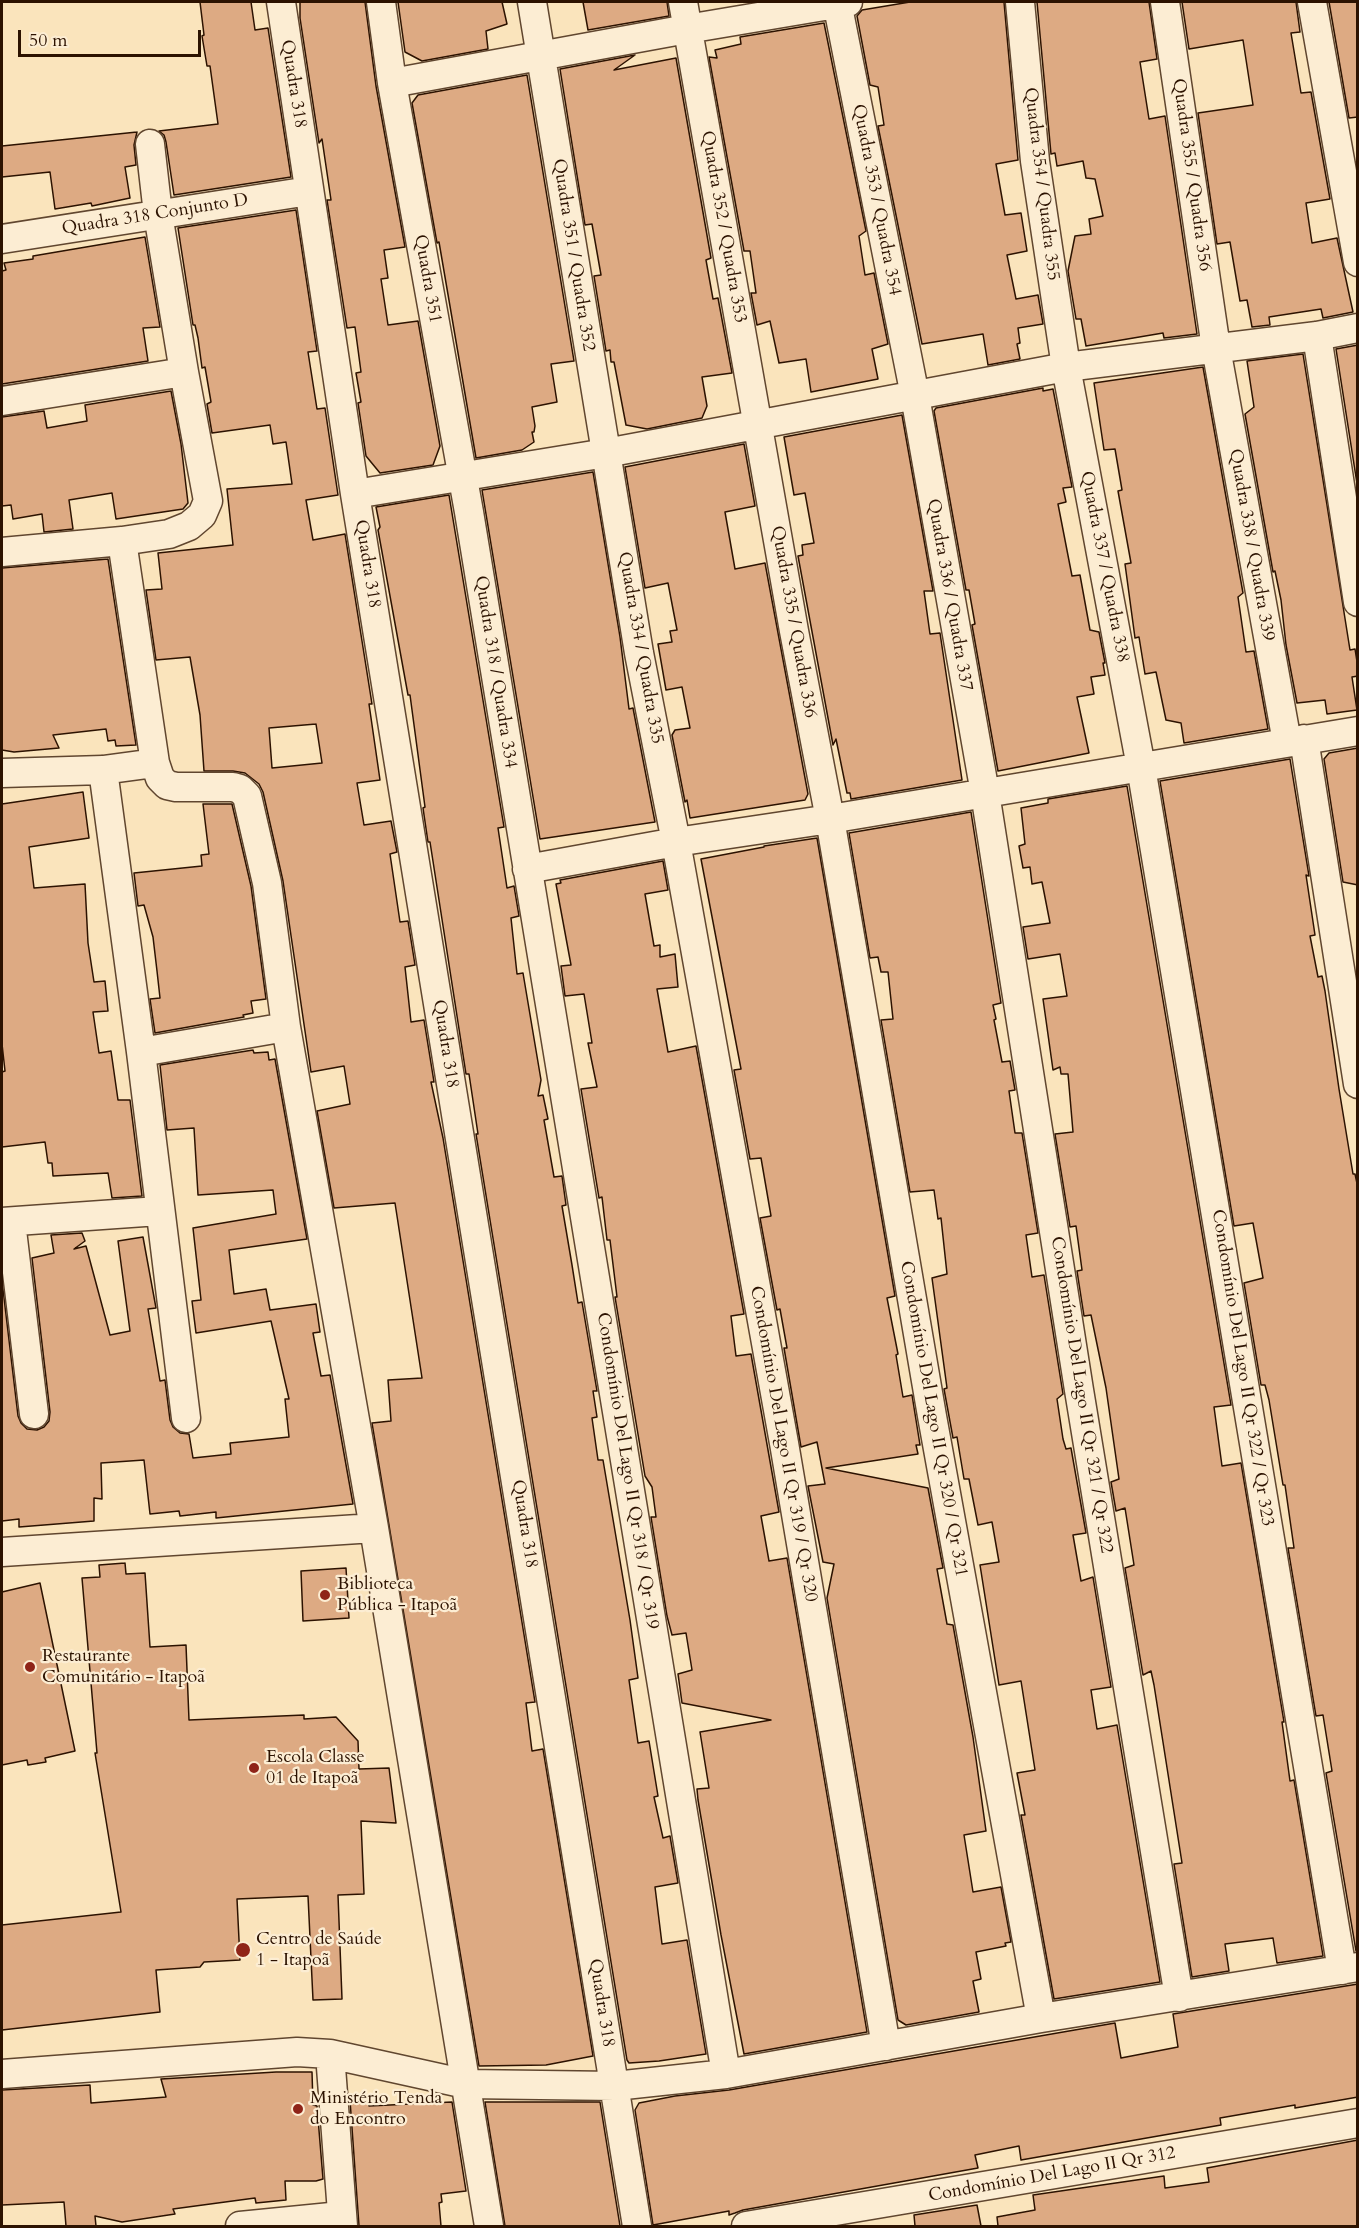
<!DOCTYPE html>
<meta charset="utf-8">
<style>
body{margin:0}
#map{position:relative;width:1359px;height:2228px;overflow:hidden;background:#fae4bc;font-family:Cardo,serif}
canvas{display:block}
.frame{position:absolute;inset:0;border:3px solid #2c1200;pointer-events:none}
.scale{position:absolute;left:18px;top:30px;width:183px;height:27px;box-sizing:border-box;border:3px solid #2c1200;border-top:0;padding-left:8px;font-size:18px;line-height:21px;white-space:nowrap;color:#2c1200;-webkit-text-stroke:4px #fcedd3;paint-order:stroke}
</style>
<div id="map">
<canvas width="1359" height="2228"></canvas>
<div class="frame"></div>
<div class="scale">50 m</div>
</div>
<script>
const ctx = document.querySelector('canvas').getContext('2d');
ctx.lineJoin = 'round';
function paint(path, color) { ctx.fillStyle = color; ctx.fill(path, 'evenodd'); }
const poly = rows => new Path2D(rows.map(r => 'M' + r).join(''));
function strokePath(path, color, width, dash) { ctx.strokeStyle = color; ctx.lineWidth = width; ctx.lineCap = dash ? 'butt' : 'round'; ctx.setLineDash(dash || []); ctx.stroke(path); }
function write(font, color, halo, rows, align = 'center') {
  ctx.font = font + ' Cardo,serif'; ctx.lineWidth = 4.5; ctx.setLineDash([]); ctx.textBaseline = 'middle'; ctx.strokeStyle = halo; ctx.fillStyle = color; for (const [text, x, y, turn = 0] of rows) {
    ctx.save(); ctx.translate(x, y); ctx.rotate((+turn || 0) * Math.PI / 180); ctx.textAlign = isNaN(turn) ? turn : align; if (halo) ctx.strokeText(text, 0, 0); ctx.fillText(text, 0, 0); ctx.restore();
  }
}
const building = poly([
 [200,2,251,2,255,30,268,28,291,177,174,195,166,142,164,135,159,131,218,124,210,66,207,66,202,36,204,35,200,2],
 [300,2,365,2,376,86,405,247,384,250,388,278,381,279,388,325,418,321,440,446,433,465,380,473,366,456,358,403,361,402,356,373,361,372,355,327,347,328,327,200,331,200,322,139,319,143,300,18,300,2],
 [398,2,502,2,507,24,486,31,488,49,422,61,405,52,398,2],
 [583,2,667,2,669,16,588,30,583,2],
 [910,2,1004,2,1018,160,996,164,1005,215,1021,213,1027,251,1007,255,1016,299,1038,295,1043,324,1018,328,1020,343,1017,344,1020,359,988,365,983,334,922,344,878,126,884,125,878,87,870,85,857,16,862,10,910,2],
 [1037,2,1149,2,1157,59,1140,62,1149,119,1165,116,1197,334,1164,338,1163,333,1086,346,1081,319,1076,319,1068,271,1075,236,1091,234,1089,219,1103,216,1095,179,1086,178,1083,161,1057,166,1055,153,1051,154,1037,2],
 [1182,2,1296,2,1300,32,1291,33,1301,93,1311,92,1330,199,1306,203,1312,243,1337,238,1353,312,1323,318,1321,309,1269,317,1270,325,1252,327,1247,300,1240,301,1230,242,1217,244,1198,113,1253,105,1243,40,1189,49,1182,2],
 [1329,2,1358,2,1358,117,1349,118,1329,2],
 [824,23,866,231,859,236,865,275,874,273,888,344,872,349,878,379,811,392,806,359,779,363,770,321,757,325,751,293,756,293,750,251,744,251,709,57,717,58,715,50,741,44,740,37,824,23],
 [635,55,614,70,676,58,711,258,706,260,713,299,718,298,732,373,702,377,707,406,702,418,647,429,626,425,614,362,611,362,610,350,606,351,594,276,601,275,592,224,585,225,560,69,635,55],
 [527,75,574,361,551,364,557,402,532,407,535,426,534,432,532,432,534,442,522,450,476,458,439,242,437,243,412,103,418,95,527,75],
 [137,132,134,145,136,165,125,167,130,198,92,206,91,203,55,209,50,172,2,177,2,146,137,132],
 [296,210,317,351,308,352,317,409,325,408,338,495,306,500,313,540,345,534,372,704,369,704,380,780,357,783,364,825,391,821,397,852,390,854,400,922,408,921,415,965,405,967,411,1022,424,1020,434,1082,431,1082,443,1138,535,1702,526,1703,532,1751,543,1749,593,2056,546,2065,479,2066,372,1423,391,1421,388,1380,422,1378,395,1203,334,1208,317,1111,350,1104,344,1066,311,1072,283,881,263,792,259,784,245,773,233,771,204,771,200,715,190,657,156,660,146,590,162,589,158,553,233,545,227,489,292,484,286,442,273,444,270,425,212,433,207,404,211,402,205,367,202,368,198,338,195,325,193,325,178,228,296,210],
 [316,724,322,763,272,768,269,728,316,724],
 [145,237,160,327,143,328,148,361,2,384,2,271,6,270,4,263,33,259,33,256,145,237],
 [1358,345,1358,490,1336,349,1358,345],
 [1303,354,1350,650,1355,649,1358,668,1358,676,1352,677,1357,710,1327,714,1325,700,1297,703,1286,645,1281,600,1275,571,1273,572,1245,414,1254,407,1247,361,1303,354],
 [1203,367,1243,593,1238,597,1246,652,1254,651,1268,729,1184,743,1181,723,1166,720,1156,672,1145,674,1139,637,1135,638,1125,564,1131,563,1118,491,1122,490,1115,449,1104,450,1094,383,1203,367],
 [1043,388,1043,391,1053,389,1072,487,1063,488,1066,502,1058,504,1072,576,1080,575,1090,630,1099,632,1105,663,1103,663,1105,675,1091,677,1094,694,1077,697,1089,753,998,771,972,625,975,624,969,590,966,590,934,411,936,408,1043,388],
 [171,391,181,444,188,503,183,509,116,519,112,493,69,500,73,529,44,532,42,514,13,519,11,505,2,506,2,417,44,411,47,428,87,421,85,405,171,391],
 [902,415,933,591,924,591,930,634,940,633,962,780,851,799,850,793,847,793,836,739,833,745,798,556,803,555,802,545,814,543,805,493,794,495,784,437,902,415],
 [744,444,755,506,725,512,735,569,765,563,808,794,805,800,690,818,687,800,685,802,672,735,675,730,690,728,682,687,666,690,658,644,672,642,670,631,677,630,668,583,645,588,625,467,744,444],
 [593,472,620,637,629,709,633,708,655,822,540,839,482,490,593,472],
 [449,495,504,827,498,828,507,888,514,886,519,916,511,918,517,974,523,973,541,1080,538,1096,543,1095,548,1119,544,1120,554,1177,562,1176,566,1205,562,1206,572,1265,578,1303,582,1302,597,1391,593,1391,597,1417,592,1418,598,1460,603,1460,630,1620,638,1678,629,1680,638,1743,649,1741,658,1796,654,1797,663,1838,670,1836,678,1883,655,1887,662,1944,687,1940,706,2054,659,2061,629,2063,627,2060,476,1134,478,1134,469,1074,466,1074,430,842,428,842,423,808,425,807,410,695,408,695,378,530,380,527,376,507,449,495],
 [108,559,136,745,116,746,115,740,108,741,106,729,53,735,59,748,14,752,2,750,2,568,108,559],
 [1358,748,1358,885,1343,882,1324,759,1329,753,1358,748],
 [1290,759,1309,876,1306,875,1315,935,1310,936,1318,977,1322,976,1325,991,1339,1089,1353,1174,1355,1174,1358,1188,1358,1951,1356,1951,1326,1773,1332,1771,1323,1715,1316,1716,1288,1548,1294,1548,1285,1485,1283,1485,1269,1400,1265,1385,1261,1385,1244,1283,1263,1278,1253,1223,1234,1226,1160,781,1290,759],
 [1127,786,1231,1405,1214,1407,1222,1466,1241,1463,1284,1722,1282,1722,1290,1781,1294,1780,1323,1956,1277,1963,1273,1938,1225,1944,1229,1971,1192,1977,1174,1864,1182,1863,1154,1685,1151,1671,1143,1675,1125,1568,1134,1565,1125,1508,1116,1511,1111,1482,1119,1479,1106,1388,1091,1315,1084,1316,1077,1271,1082,1270,1076,1226,1070,1227,1055,1134,1073,1132,1068,1074,1061,1074,1060,1067,1053,1070,1043,999,1067,996,1060,954,1028,959,1023,927,1050,923,1042,882,1032,884,1030,867,1023,868,1019,846,1025,844,1021,808,1048,803,1048,799,1127,786],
 [83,792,89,838,29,847,34,888,85,884,88,943,94,982,105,981,108,1011,93,1012,99,1053,111,1051,118,1100,130,1100,142,1196,112,1198,108,1173,53,1176,52,1163,48,1163,45,1142,2,1147,2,1072,5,1071,2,1044,2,804,83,792],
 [203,804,232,804,251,886,266,999,251,1001,253,1013,243,1015,244,1017,155,1033,150,999,160,998,157,971,153,937,144,905,138,906,134,873,202,866,201,855,209,854,203,804],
 [971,812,1001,1003,993,1005,996,1019,994,1020,1002,1062,1010,1061,1015,1090,1009,1091,1015,1133,1022,1133,1038,1233,1026,1235,1032,1277,1044,1275,1063,1394,1057,1399,1063,1439,1066,1449,1071,1448,1086,1533,1073,1535,1081,1581,1093,1577,1111,1687,1091,1690,1097,1729,1117,1725,1160,1982,1054,1999,1021,1815,1025,1815,1017,1773,1035,1770,1021,1681,999,1685,980,1565,999,1562,992,1522,978,1525,969,1479,964,1479,957,1437,953,1438,944,1389,947,1388,932,1278,947,1274,941,1218,938,1219,934,1190,910,1192,881,1020,893,1019,888,972,881,972,878,957,870,958,849,833,971,812],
 [817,838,895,1296,887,1298,898,1354,896,1355,903,1397,912,1395,920,1445,916,1445,918,1454,826,1468,928,1488,943,1568,937,1569,947,1624,953,1625,973,1737,986,1831,964,1835,973,1892,1001,1887,1011,1942,1005,1943,1006,1946,976,1952,981,1979,973,1981,979,2012,906,2025,898,2020,827,1598,834,1564,823,1562,808,1486,825,1484,817,1442,801,1447,784,1348,787,1348,780,1309,777,1310,760,1218,771,1216,761,1158,750,1159,734,1070,741,1069,701,859,764,847,764,846,817,838],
 [663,861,668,890,645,894,654,946,660,945,660,957,675,954,678,987,657,989,668,1052,696,1046,744,1314,731,1316,736,1356,751,1354,779,1512,761,1516,769,1561,787,1558,867,2032,744,2054,721,1935,698,1800,697,1789,709,1788,700,1732,771,1720,682,1703,678,1674,692,1670,686,1633,672,1635,667,1616,651,1517,656,1517,652,1487,645,1476,615,1297,617,1297,610,1240,607,1240,602,1197,599,1198,581,1089,597,1087,588,1043,592,1043,584,994,565,996,561,966,571,965,556,884,561,883,560,880,663,861],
 [253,1050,254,1053,268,1052,269,1060,275,1059,307,1239,229,1250,234,1294,266,1289,270,1310,316,1304,320,1332,313,1333,321,1376,330,1375,353,1504,216,1518,216,1512,180,1516,179,1511,150,1514,144,1460,101,1463,102,1499,94,1498,94,1521,19,1527,19,1519,2,1521,2,1281,18,1416,21,1423,27,1429,37,1430,44,1427,49,1421,50,1412,32,1258,54,1253,51,1235,82,1233,85,1241,74,1249,86,1246,110,1335,130,1331,118,1241,143,1237,156,1308,148,1309,160,1381,165,1380,170,1420,173,1427,180,1433,189,1434,193,1458,231,1454,230,1443,289,1437,285,1399,289,1399,271,1321,196,1333,192,1301,201,1300,193,1228,276,1214,273,1190,198,1195,194,1128,167,1130,160,1065,253,1050],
 [125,1563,126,1574,145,1573,150,1647,186,1645,189,1720,304,1715,304,1719,336,1717,358,1741,359,1769,389,1768,396,1823,361,1821,364,1894,338,1895,342,1999,313,2000,308,1896,237,1899,240,1960,204,1962,200,1967,156,1970,160,2012,2,2030,2,1925,121,1912,95,1753,97,1753,82,1578,100,1577,99,1565,125,1563],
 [346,1568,349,1618,303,1621,301,1571,346,1568],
 [40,1583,75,1751,45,1758,46,1762,28,1765,27,1760,2,1765,2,1592,40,1583],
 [1358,1984,1358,2097,1295,2108,1295,2105,1220,2118,1221,2125,1021,2160,1019,2146,975,2155,978,2168,743,2210,735,2213,729,2215,729,2211,653,2225,635,2110,639,2103,675,2096,729,2090,1115,2023,1121,2058,1178,2047,1173,2014,1358,1984],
 [276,2072,312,2072,313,2105,317,2106,323,2179,316,2181,285,2181,286,2200,256,2203,255,2198,173,2209,175,2214,122,2222,95,2216,96,2226,66,2226,64,2202,2,2205,2,2090,90,2085,91,2103,166,2097,161,2079,276,2072],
 [368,2097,369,2106,452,2102,466,2191,441,2194,442,2202,439,2203,441,2226,359,2226,350,2100,368,2097],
 [485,2102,600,2102,620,2226,505,2226,485,2102],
 [1358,2140,1358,2226,998,2226,997,2217,1035,2210,1033,2195,1164,2176,1165,2188,1209,2182,1207,2168,1358,2140],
 [977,2205,981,2226,915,2226,914,2215,977,2205]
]);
const minor = poly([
 [281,2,355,494,637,2226],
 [381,2,392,83,469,512,726,2074],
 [532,2,639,653,676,842,784,1443,886,2046],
 [683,2,794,631,830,819,932,1416,1041,2018],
 [837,2,915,396,985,793,1079,1390,1179,1997],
 [1020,2,1035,161,1066,367,1141,767,1342,1970],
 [1165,2,1216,348,1287,742],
 [1312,2,1358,262],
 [392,83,687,29,848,2],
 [2,239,309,191],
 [1317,336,1358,602],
 [2,401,184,372],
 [355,494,606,453,1066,367,1317,336,1358,328],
 [122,541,155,763,160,778,167,785,176,787,233,787,240,789,247,796,267,883,286,1027,141,1052],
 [2,552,122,541,169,534,189,526,202,515,208,501,184,372,158,214,150,144],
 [1304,739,1358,1084],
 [103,770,141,1052,186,1418],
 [2,773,103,770,155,763],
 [527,869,676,842,830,819,1358,731],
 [286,1027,374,1528],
 [2,1222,159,1211],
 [11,1222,34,1414],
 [2,1552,374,1528,489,2226],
 [330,2054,343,2226],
 [2,2074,297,2052,330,2054,466,2084,615,2086,726,2074,1041,2018,1358,1967],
 [240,2226,341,2216],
 [746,2226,1358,2123]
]);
const markers = [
 [325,1595,6,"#8f2418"],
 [30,1667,6,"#8f2418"],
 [254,1768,6,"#8f2418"],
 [243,1950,8,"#8f2418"],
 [298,2109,6,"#8f2418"]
];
const streetNames = [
 ["Quadra 318",293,84,81],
 ["Quadra 355 / Quadra 356",1191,175,82],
 ["Quadra 354 / Quadra 355",1041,184,83],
 ["Quadra 353 / Quadra 354",876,200,79],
 ["Quadra 318 Conjunto D",155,215,-9],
 ["Quadra 352 / Quadra 353",723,227,80],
 ["Quadra 351 / Quadra 352",573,255,81],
 ["Quadra 351",427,279,80],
 ["Quadra 338 / Quadra 339",1251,545,80],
 ["Quadra 318",367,564,81],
 ["Quadra 337 / Quadra 338",1104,567,79],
 ["Quadra 336 / Quadra 337",949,595,80],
 ["Quadra 335 / Quadra 336",793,622,80],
 ["Quadra 334 / Quadra 335",640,648,80],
 ["Quadra 318 / Quadra 334",495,672,81],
 ["Quadra 318",445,1044,81],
 ["Condomínio Del Lago II Qr 322 / Qr 323",1242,1368,81],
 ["Condomínio Del Lago II Qr 321 / Qr 322",1081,1395,81],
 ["Condomínio Del Lago II Qr 320 / Qr 321",933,1419,80],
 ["Condomínio Del Lago II Qr 319 / Qr 320",783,1444,80],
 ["Condomínio Del Lago II Qr 318 / Qr 319",627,1471,81],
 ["Quadra 318",524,1524,81],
 ["Quadra 318",601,2003,81],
 ["Condomínio Del Lago II Qr 312",1052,2175,-10]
];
const poiNames = [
 ["Biblioteca",337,1585],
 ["Pública - Itapoã",337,1606],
 ["Restaurante",42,1657],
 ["Comunitário - Itapoã",42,1678],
 ["Escola Classe",266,1758],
 ["01 de Itapoã",266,1779],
 ["Centro de Saúde",256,1940],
 ["1 - Itapoã",256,1961],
 ["Ministério Tenda",310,2099],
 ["do Encontro",310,2120]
];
paint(building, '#ddaa83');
strokePath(building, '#2c1200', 1.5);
strokePath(minor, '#60462f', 31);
strokePath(minor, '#fcedd3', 28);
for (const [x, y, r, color] of markers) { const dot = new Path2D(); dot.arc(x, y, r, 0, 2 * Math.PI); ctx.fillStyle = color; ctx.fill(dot); strokePath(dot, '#fcedd3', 2); }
write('18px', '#2c1200', '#fcedd3', streetNames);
write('18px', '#2c1200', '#fcedd3', poiNames, 'left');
</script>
